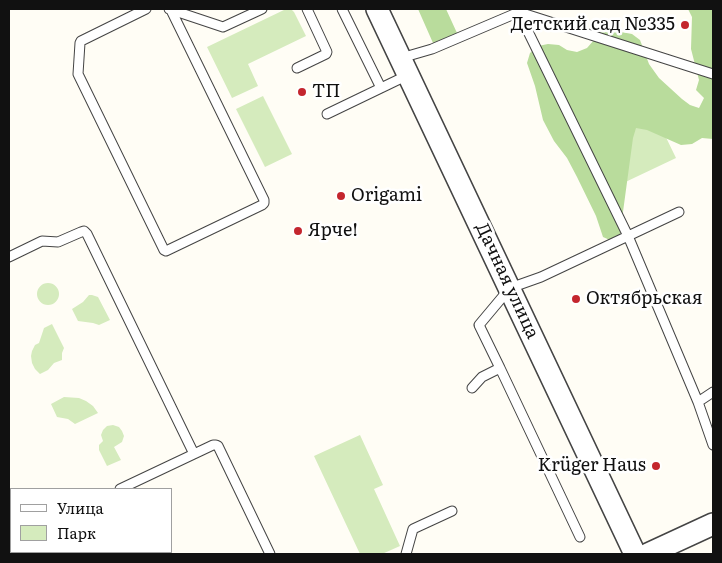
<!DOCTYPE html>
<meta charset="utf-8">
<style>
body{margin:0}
#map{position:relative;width:722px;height:563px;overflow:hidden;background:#fffdf5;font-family:Literata,serif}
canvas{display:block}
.frame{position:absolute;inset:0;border:10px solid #111;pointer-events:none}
.legend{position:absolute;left:10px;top:488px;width:162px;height:65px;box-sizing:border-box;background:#fff;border:1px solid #a0a0a0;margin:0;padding:6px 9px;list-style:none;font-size:15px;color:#111}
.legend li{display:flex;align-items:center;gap:10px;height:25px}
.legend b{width:25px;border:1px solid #a0a0a0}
</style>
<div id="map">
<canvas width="722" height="563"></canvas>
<div class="frame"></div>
<ul class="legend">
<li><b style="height:6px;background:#fff"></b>Улица</li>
<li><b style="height:14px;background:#d5ebbd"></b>Парк</li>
</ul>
</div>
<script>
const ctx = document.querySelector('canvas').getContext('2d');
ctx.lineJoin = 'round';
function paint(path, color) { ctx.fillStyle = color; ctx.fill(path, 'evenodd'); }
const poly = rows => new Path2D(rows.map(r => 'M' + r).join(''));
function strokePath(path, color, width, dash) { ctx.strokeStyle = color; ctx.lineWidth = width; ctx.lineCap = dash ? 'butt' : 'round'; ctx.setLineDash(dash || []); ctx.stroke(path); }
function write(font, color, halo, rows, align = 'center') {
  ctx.font = font + ' Literata,serif'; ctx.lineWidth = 5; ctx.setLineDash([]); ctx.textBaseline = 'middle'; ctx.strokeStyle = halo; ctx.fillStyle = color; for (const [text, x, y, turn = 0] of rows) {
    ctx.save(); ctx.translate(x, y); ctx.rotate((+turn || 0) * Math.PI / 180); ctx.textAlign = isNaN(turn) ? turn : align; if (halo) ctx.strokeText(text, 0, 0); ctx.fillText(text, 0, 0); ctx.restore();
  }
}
const green = poly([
 [286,9,291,9,294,12,306,36,248,64,258,86,232,98,207,47],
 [627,57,676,158,617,186],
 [263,96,292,154,265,167,236,109],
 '37 294a11 11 0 1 1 22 0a11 11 0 1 1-22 0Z',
 [89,295,92,295,98,297,110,320,99,325,93,323,78,321,72,309,83,302],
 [52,324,64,348,62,353,62,360,54,363,48,370,40,374,35,369,32,363,31,356,32,351,35,345,39,343,44,328],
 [64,397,79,398,86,401,93,406,98,413,75,424,68,419,57,417,51,404],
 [113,425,119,427,122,431,124,436,122,442,114,447,121,460,107,466,99,450,99,445,103,441,101,435,103,430,107,426],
 [360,435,383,485,374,489,400,546,382,554,360,554,314,456]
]);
const forest = poly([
 [418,9,446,9,457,33,433,43],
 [688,9,713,9,713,139,702,138,692,144,681,145,647,130,636,128,633,138,630,160,620,234,612,241,603,237,596,216,577,177,567,158,554,141,543,120,535,86,527,63,530,53,538,46,548,44,559,45,567,50,577,52,587,48,601,32,610,30,632,34,640,40,649,64,659,78,682,99,690,105,699,108,704,98,696,90,699,80,691,49,692,17]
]);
const service = poly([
 [146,9,81,41,80,43,78,74,164,250,166,251,262,205,264,203,264,200,171,10],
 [169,9,223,27,262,9],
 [342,9,381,88],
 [517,9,628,236,698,402,713,445],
 [401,58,432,49,519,12,713,74],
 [297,68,326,54,327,52,307,9],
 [327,114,408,75],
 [9,257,42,241,58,242,81,232,84,231,87,234,194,454],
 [500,368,580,537],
 [472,388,482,377,500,368,479,325,510,288,541,277,679,212],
 [698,402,713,392],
 [120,489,213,445,216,445,218,446,270,554],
 [9,543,11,542],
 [75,552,76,554],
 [406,554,413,529,452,511]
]);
const tertiary = poly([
 [377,9,635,554],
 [648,554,713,524]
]);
const markers = [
 [685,25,5,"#c4262e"],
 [302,92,5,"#c4262e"],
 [341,196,5,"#c4262e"],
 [298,231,5,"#c4262e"],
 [576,299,5,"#c4262e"],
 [656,466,5,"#c4262e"]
];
const poiNames = [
 ["Детский сад №335",675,25,"right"],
 ["ТП",312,92],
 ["Origami",351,196],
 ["Ярче!",308,231],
 ["Октябрьская",586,299],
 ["Krüger Haus",646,466,"right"]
];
const streetNames = [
 ["Дачная улица",507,281,65]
];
paint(green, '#d5ebbd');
paint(forest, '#b9dc9c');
strokePath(service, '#444', 11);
strokePath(tertiary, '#444', 24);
strokePath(service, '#fff', 9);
strokePath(tertiary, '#fff', 21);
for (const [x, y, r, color] of markers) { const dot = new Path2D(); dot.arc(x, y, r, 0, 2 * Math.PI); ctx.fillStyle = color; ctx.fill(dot); strokePath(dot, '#fff', 2); }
write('18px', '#111', '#fff', poiNames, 'left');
write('18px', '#111', '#fff', streetNames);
</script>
